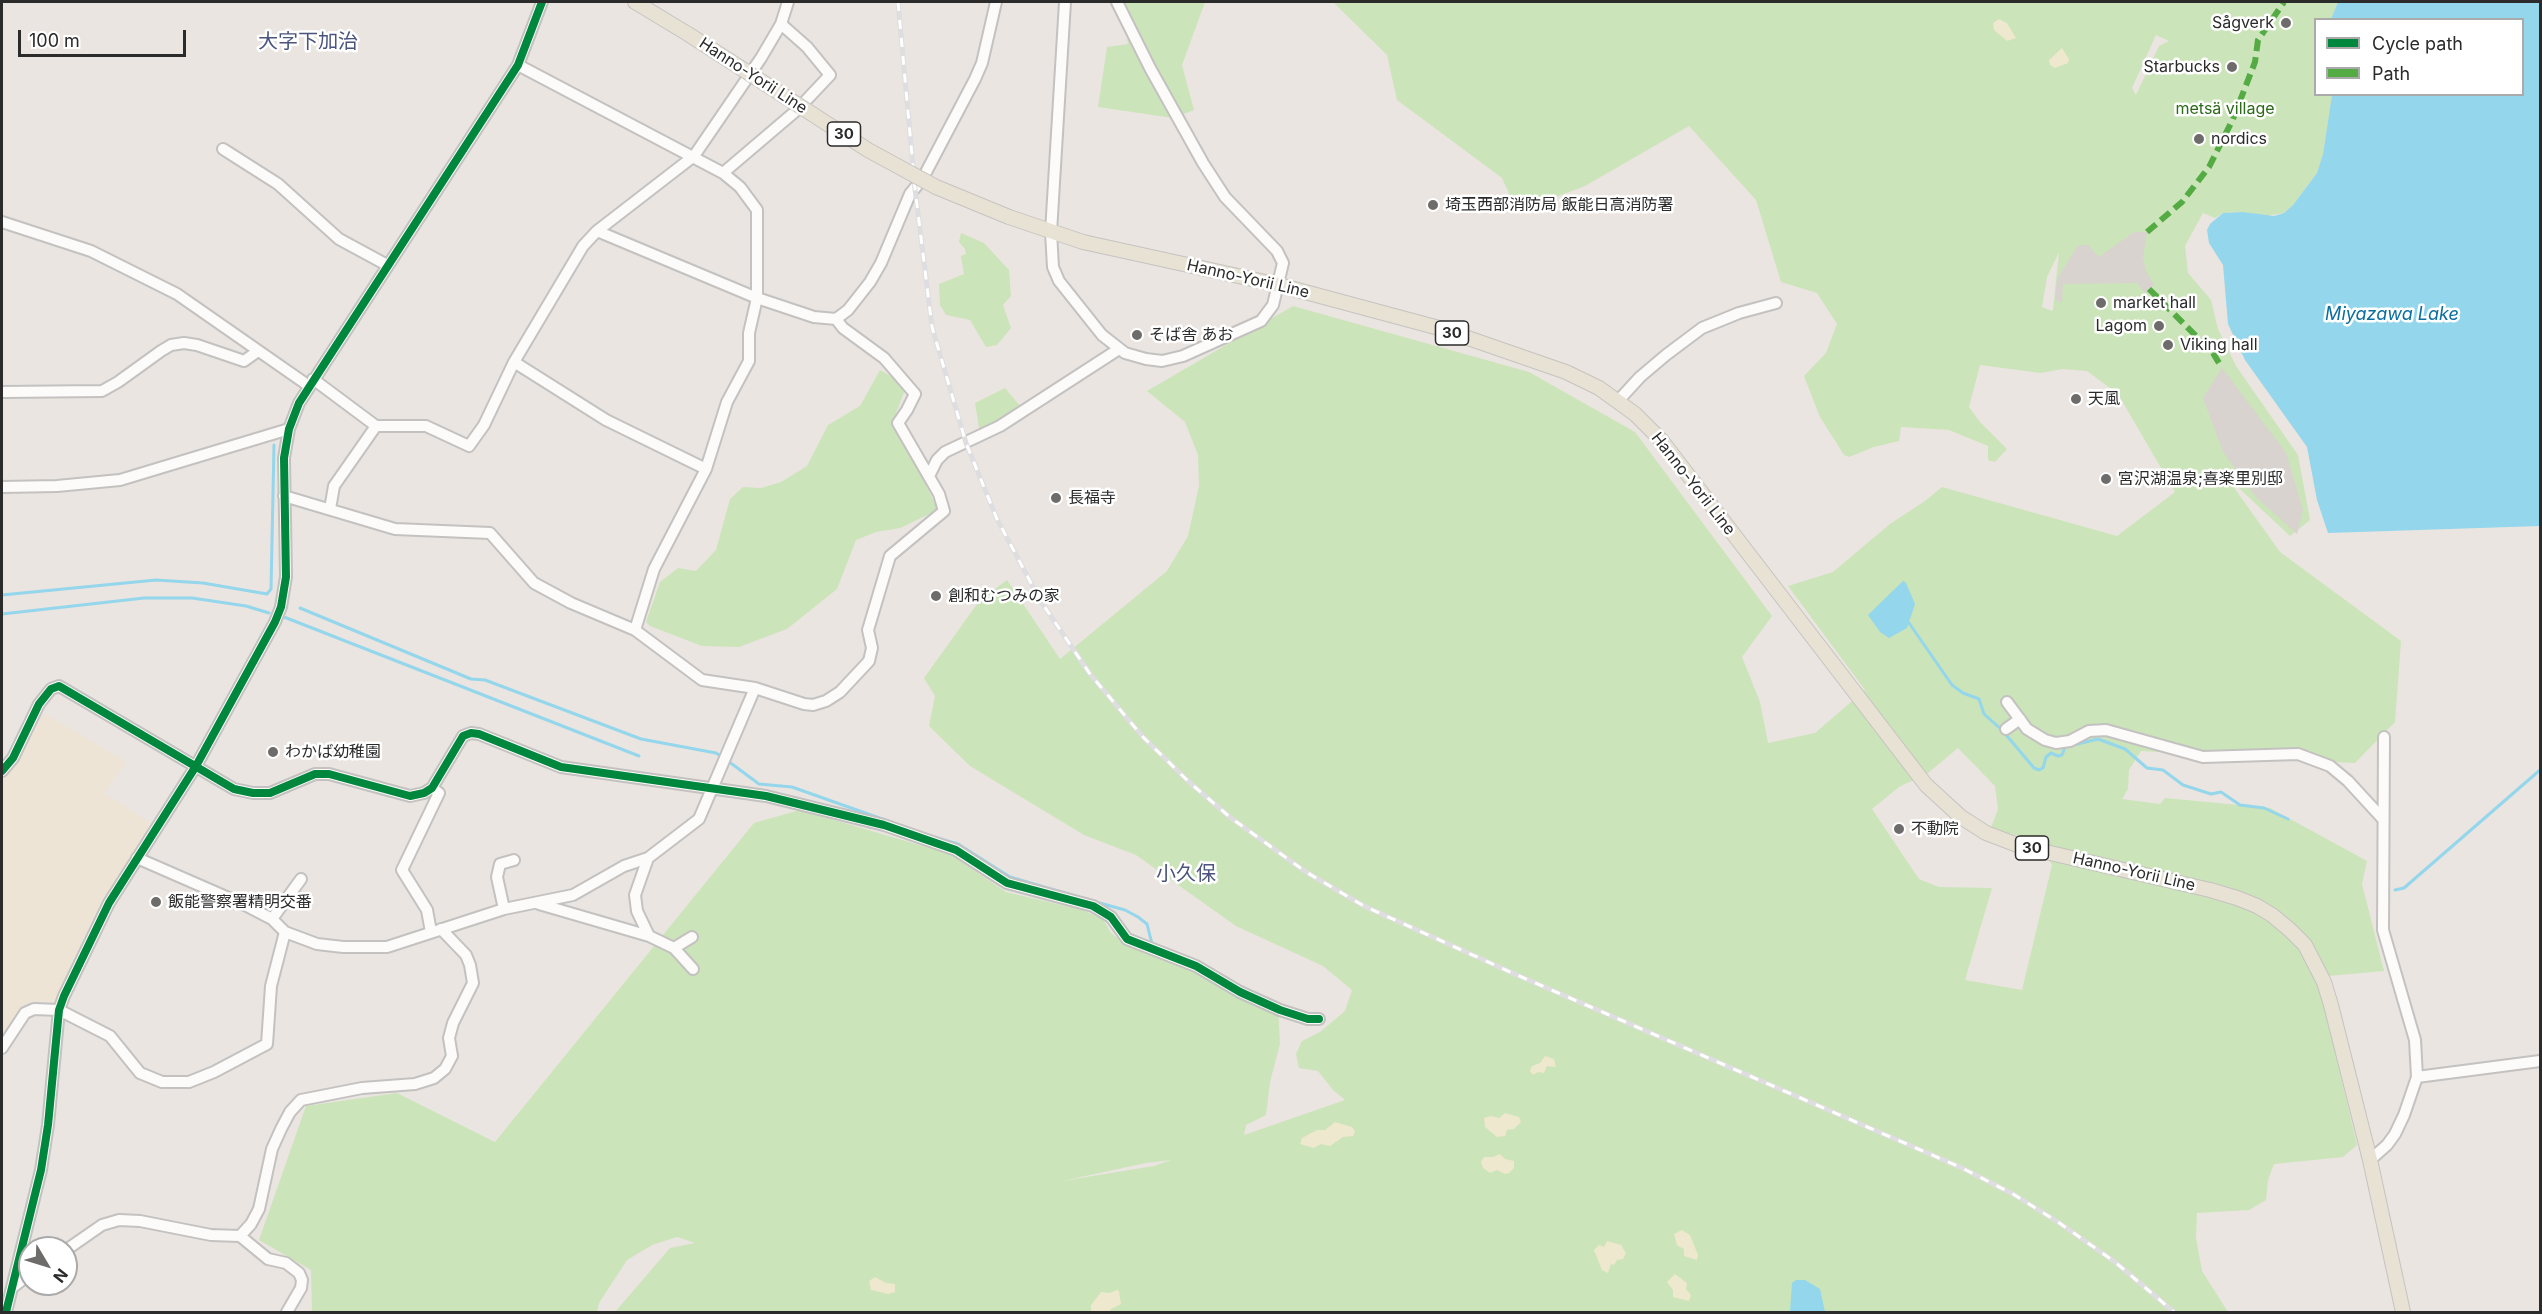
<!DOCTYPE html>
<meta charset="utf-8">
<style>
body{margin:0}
#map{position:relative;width:2542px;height:1314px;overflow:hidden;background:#eae5e0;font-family:Inter,sans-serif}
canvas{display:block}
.frame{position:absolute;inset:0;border:3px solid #2b2b2b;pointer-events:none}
.legend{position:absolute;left:2314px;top:18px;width:210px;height:78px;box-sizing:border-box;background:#fff;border:2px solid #aaa;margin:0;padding:8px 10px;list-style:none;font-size:18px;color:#2b2b2b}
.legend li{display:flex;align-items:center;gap:12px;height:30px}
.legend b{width:30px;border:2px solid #aaa}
.north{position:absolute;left:18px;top:1236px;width:60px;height:60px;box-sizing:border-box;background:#fff;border:2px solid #aaa;border-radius:50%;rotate:128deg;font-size:16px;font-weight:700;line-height:24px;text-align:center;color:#2b2b2b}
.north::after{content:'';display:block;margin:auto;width:21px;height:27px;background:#6e6c6a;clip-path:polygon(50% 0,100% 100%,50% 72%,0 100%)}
.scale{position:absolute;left:18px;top:30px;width:168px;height:27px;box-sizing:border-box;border:3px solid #2b2b2b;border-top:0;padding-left:8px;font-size:18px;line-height:21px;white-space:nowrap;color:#2b2b2b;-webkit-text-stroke:4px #fff;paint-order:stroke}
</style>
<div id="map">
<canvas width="2542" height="1314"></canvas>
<div class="frame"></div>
<ul class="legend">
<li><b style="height:8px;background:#00873e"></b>Cycle path</li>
<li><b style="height:8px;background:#54ab44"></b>Path</li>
</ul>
<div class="north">N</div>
<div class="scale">100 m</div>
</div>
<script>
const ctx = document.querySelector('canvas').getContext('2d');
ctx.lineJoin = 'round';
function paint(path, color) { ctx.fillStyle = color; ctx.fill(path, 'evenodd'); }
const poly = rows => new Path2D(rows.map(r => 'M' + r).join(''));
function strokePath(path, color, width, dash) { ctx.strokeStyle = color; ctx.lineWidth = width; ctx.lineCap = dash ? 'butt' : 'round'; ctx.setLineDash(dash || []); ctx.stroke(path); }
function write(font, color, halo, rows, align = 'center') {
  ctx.font = font + ' Inter,"Noto Sans JP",sans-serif'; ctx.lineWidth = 5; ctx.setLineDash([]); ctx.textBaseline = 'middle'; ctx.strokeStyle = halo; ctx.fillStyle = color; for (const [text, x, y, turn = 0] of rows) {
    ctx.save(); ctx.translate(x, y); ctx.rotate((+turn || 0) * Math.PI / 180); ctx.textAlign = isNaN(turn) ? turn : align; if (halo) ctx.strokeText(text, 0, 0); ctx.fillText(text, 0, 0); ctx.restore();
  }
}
const education = poly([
 [44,713,126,762,104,793,153,825,102,903,75,956,55,1002,39,1001,22,1005,3,1035,2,1034,2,781,18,761]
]);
const green = poly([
 [1122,2,1205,2,1182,65,1194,110,1173,118,1098,107,1107,47,1128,44],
 [1333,2,2338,2,2331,19,2316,20,2316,94,2332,95,2332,96,2323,154,2317,173,2293,205,2284,213,2265,216,2243,212,2223,213,2215,218,2203,213,2185,246,2188,273,2211,300,2218,329,2236,366,2298,455,2310,520,2290,536,2225,475,2280,552,2401,641,2395,722,2355,763,2141,751,2129,770,2128,789,2122,799,2160,804,2165,798,2270,808,2367,861,2362,884,2384,971,2317,977,2357,1145,2343,1157,2274,1164,2268,1180,2266,1200,2249,1210,2197,1213,2196,1238,2202,1271,2228,1312,615,1312,670,1248,695,1243,677,1237,652,1245,627,1260,599,1303,597,1312,309,1312,312,1310,311,1270,259,1240,306,1106,397,1093,495,1142,754,823,800,810,950,854,1006,892,1082,910,1103,919,1111,933,1130,947,1278,1004,1280,1044,1270,1082,1266,1115,1246,1125,1244,1135,1345,1100,1333,1090,1318,1071,1299,1068,1296,1054,1302,1041,1320,1032,1345,1011,1352,990,1323,966,1236,926,1136,855,1084,835,970,766,929,726,935,696,924,678,980,600,1007,580,1060,659,1167,571,1188,536,1199,486,1198,455,1185,422,1147,391,1293,306,1529,372,1635,432,1772,616,1742,657,1760,702,1768,743,1815,733,1865,690,1788,586,1833,572,1890,524,1925,501,1942,487,2117,536,2175,492,2118,394,2087,371,2062,369,2041,373,1980,365,1969,407,1980,422,2007,449,1995,462,1988,460,1988,446,1949,430,1901,427,1899,441,1874,447,1849,457,1844,455,1820,417,1804,376,1826,353,1837,324,1817,293,1781,282,1756,200,1689,126,1585,186,1537,204,1515,207,1502,178,1397,100,1387,55],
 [2156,35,2169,41,2159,46,2136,95,2132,88],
 [2059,252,2053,310,2052,311,2042,307,2047,277],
 [1958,748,1995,786,1998,809,1991,828,2039,842,2052,865,2022,990,1965,980,1992,888,1939,887,1919,879,1872,809,1899,787,1928,773],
 [1171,1160,1154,1166,1062,1181,1146,1163],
 [961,233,984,243,1009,270,1011,296,1003,305,1011,328,997,345,986,347,970,320,946,315,940,305,939,284,964,274,961,256,966,254,965,249,959,242],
 [880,370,894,378,905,390,894,418,938,510,900,528,876,532,856,540,837,589,787,629,739,647,702,646,650,626,646,622,660,582,678,568,696,571,716,550,730,499,743,487,761,488,781,482,807,466,828,425,860,406],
 [1005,388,1021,407,984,430,979,428,975,403]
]);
const sand = poly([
 [1999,19,2007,23,2016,38,2007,41,1994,30,1993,23],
 [2062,48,2069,59,2068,63,2055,68,2050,65,2049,60],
 [1545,1056,1554,1059,1556,1067,1547,1066,1544,1073,1538,1072,1533,1075,1530,1071,1532,1066,1540,1063],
 [1505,1113,1519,1117,1521,1122,1514,1129,1507,1130,1505,1136,1497,1137,1485,1127,1484,1118,1491,1116,1499,1118],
 [1335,1122,1352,1127,1355,1131,1353,1136,1343,1137,1330,1146,1321,1144,1314,1148,1300,1144,1302,1138,1317,1130,1325,1130],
 [1500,1154,1505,1159,1514,1161,1514,1168,1509,1173,1505,1174,1497,1170,1490,1173,1483,1168,1481,1162,1484,1157,1493,1157],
 [1682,1230,1690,1235,1698,1255,1697,1260,1684,1256,1684,1249,1677,1245,1674,1234],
 [1607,1241,1621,1245,1626,1253,1623,1259,1617,1260,1614,1265,1611,1264,1608,1273,1602,1270,1594,1250,1599,1245,1604,1247],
 [1675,1274,1687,1283,1686,1289,1691,1295,1689,1301,1673,1297,1673,1290,1667,1282],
 [875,1277,886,1283,895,1284,895,1292,888,1294,871,1290,869,1281],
 [1117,1290,1119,1291,1121,1304,1111,1309,1109,1312,1091,1312,1091,1305,1101,1292,1110,1293]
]);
const plaza = poly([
 [2134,232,2147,232,2143,258,2146,271,2154,285,2145,293,2137,283,2063,284,2062,302,2055,301,2057,279,2078,245,2088,245,2099,257],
 [2222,368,2286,453,2303,510,2297,534,2256,497,2223,452,2203,398]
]);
const water = poly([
 [2338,2,2540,2,2540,526,2328,533,2317,500,2307,447,2245,360,2228,324,2223,265,2209,243,2207,230,2210,224,2223,213,2243,212,2274,216,2284,213,2293,205,2317,173,2323,154,2332,95,2522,94,2522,20,2331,19],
 [1903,581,1906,583,1915,604,1907,628,1889,638,1880,632,1868,615],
 [1796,1280,1805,1280,1820,1289,1825,1312,1790,1312,1792,1283]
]);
const stream = poly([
 [2,595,156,580,203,583,267,594,271,589,274,445],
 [300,608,471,679,485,680,641,739,716,753,722,757],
 [2,614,144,598,192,598,246,606,269,613],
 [284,617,639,756],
 [1909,623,1952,685,1963,693,1979,699,1984,714,2002,730,2034,768,2039,770,2043,768,2046,757,2051,753,2058,756,2062,755,2065,747,2098,739,2125,749,2147,768,2163,770,2183,785,2211,794,2221,792,2240,805,2264,808,2288,819],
 [728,761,759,784,792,787,916,831],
 [930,836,958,844,1010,877,1075,896],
 [2395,890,2404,888,2540,770],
 [1096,902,1125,910,1138,917,1147,924,1152,944]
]);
const minor = poly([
 [1065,2,1051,232,1053,267,1059,281,1102,335,1125,353,1146,359,1162,361,1183,356,1261,321,1273,305,1283,263,1277,251,1225,197,1203,163,1150,68,1117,2],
 [518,65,723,173,740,187,757,210,757,298,749,333,749,361,727,402,706,469,654,569,635,630],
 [223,149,278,184,339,239,387,265],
 [723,173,797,110,830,75,807,47,781,24],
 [2,222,91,251,177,294,309,386],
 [597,231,694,156,761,58,781,24,788,2],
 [514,362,606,420,706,469],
 [313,379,376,426,426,426,469,446,484,425,514,362,583,246,597,231,757,298,814,317,836,319,848,310,870,282,881,263,910,194,923,178,975,79,982,63,996,2],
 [2,392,102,391,118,382,161,351,171,345,184,343,197,345,244,361,258,351],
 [1618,401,1640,377,1666,355,1702,328,1739,313,1776,303],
 [929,476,937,460,945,452,1000,426,1119,349],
 [2,487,57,486,120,480,289,429],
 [284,496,395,529,490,533,534,583,571,603,635,630,702,680,755,688,804,704,813,705,826,701,840,692,869,661,872,648,868,630,890,556,944,511,939,494,898,423,907,410,915,394,884,358,843,328,836,319],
 [330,509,334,486,376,426],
 [2007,702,2027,729,2045,740,2056,743,2070,741,2089,731,2106,730,2203,757,2298,754,2330,766,2348,781,2382,818],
 [2006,729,2020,719],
 [2,771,13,758,39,704,51,689,59,686,234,789,253,793,270,793,315,774,329,774,410,796,424,793,432,788,463,736,471,733,479,734,561,767,766,796,884,825,956,850,1007,883,1093,906,1111,917,1127,939,1196,966,1240,992,1280,1010,1308,1019,1319,1019],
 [137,858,247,906,272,919,285,932,317,944,343,947,387,947,504,909,573,895,624,866,648,858,699,819,755,688],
 [648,858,635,895,637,911,649,936],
 [539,904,649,936,674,948,693,969],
 [504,909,497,877,500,864,514,860],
 [272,919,301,879],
 [431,932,427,910,402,870,439,793,432,788],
 [674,948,692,937],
 [2,1048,25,1013,34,1009,59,1010,110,1036,140,1073,162,1082,189,1082,214,1072,267,1044,271,986,285,932],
 [2417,1077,2540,1061],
 [2370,1160,2387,1145,2395,1134,2404,1115,2417,1077,2415,1040,2383,930,2384,737],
 [240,1236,251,1224,259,1209,272,1149,281,1129,290,1112,301,1100,362,1088,415,1084,434,1078,445,1069,452,1056,449,1038,453,1023,473,983,470,965,466,955,441,929],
 [66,1250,102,1225,119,1220,140,1221,211,1235,240,1236,268,1259,286,1263,299,1273,302,1280,301,1288,287,1312],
 [13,1287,30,1274],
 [6,1312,41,1170,48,1125,59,1010,64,996,109,903,196,766,275,622,281,607,286,577,284,458,289,429,299,403,518,65,542,2]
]);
const major = poly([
 [635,2,688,34],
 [1009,217,1083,242,1279,285,1439,328,1566,372,1599,388,1635,414,1662,441,1926,785,1961,817,1986,833,2020,846,2210,890,2237,898,2257,906,2272,915,2290,930,2305,945,2324,982,2331,1005,2370,1160,2403,1312]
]);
const rail = poly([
 [898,2,915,189,932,327,966,443,997,519,1040,600,1090,674,1143,737,1189,782,1231,818,1306,872,1364,906,1517,975,1962,1168,2013,1194,2058,1222,2115,1262,2174,1312]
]);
const majorBridge = poly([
 [688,34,868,150,936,187,1009,217]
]);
const quiet = poly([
 [2147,232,2182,202,2209,167,2233,119,2255,62,2258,40,2284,2],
 [2149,289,2213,353,2222,368]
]);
const cycleway = poly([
 [2,771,13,758,39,704,51,689,59,686,234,789,253,793,270,793,315,774,329,774,410,796,424,793,432,788,463,736,471,733,479,734,561,767,766,796,884,825,956,850,1007,883,1093,906,1111,917,1127,939,1196,966,1240,992,1280,1010,1308,1019,1319,1019],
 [6,1312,41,1170,48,1125,59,1010,64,996,109,903,196,766,275,622,281,607,286,577,284,458,289,429,299,403,518,65,542,2]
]);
const markers = [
 [2286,23,6,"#6e6c6a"],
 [2232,67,6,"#6e6c6a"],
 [2199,139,6,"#6e6c6a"],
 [1433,205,6,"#6e6c6a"],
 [2101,303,6,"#6e6c6a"],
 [2159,326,6,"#6e6c6a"],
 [1137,335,6,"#6e6c6a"],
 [2168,345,6,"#6e6c6a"],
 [2076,399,6,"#6e6c6a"],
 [2106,479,6,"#6e6c6a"],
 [1056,498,6,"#6e6c6a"],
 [936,596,6,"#6e6c6a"],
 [273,752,6,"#6e6c6a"],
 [1899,829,6,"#6e6c6a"],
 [156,902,6,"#6e6c6a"]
];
const shields = [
 [844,134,33],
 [1452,333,33],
 [2032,848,33]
];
const shieldNames = [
 ["30",844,134],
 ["30",1452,333],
 ["30",2032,848]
];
const poiNames = [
 ["Sågverk",2274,23,"right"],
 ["Starbucks",2220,67,"right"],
 ["nordics",2211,139],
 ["埼玉西部消防局 飯能日高消防署",1445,205],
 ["market hall",2113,303],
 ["Lagom",2147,326,"right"],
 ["そば舎 あお",1149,335],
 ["Viking hall",2180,345],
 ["天風",2088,399],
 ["宮沢湖温泉;喜楽里別邸",2118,479],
 ["長福寺",1068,498],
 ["創和むつみの家",948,596],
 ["わかば幼稚園",285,752],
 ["不動院",1911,829],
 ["飯能警察署精明交番",168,902]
];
const streetNames = [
 ["Hanno-Yorii Line",753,76,33],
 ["Hanno-Yorii Line",1248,279,13],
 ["Hanno-Yorii Line",1693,484,52],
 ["Hanno-Yorii Line",2134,872,13]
];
const parkNames = [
 ["metsä village",2225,109]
];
const waterNames = [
 ["Miyazawa Lake",2392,315]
];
const quarterNames = [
 ["大字下加治",308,42],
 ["小久保",1186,874]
];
paint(education, '#ede4d5');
paint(green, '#cce4b9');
paint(sand, '#eee8ce');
paint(plaza, '#d8d3cf');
paint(water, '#94d6eb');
strokePath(stream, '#94d6eb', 3);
strokePath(minor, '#c3c2c1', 14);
strokePath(major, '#c5c3c1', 16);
strokePath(minor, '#fcfbfa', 10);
strokePath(major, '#e7e2d4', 14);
strokePath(rail, '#dedddf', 5);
strokePath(rail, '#fff', 3, [9]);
strokePath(majorBridge, '#c5c3c1', 16, []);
strokePath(majorBridge, '#e7e2d4', 14);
strokePath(quiet, '#54ab44', 6, [12, 6]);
strokePath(cycleway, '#00873e', 8);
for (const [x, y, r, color] of markers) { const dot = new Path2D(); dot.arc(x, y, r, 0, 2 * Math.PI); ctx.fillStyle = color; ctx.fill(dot); strokePath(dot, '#fff', 2); }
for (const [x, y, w] of shields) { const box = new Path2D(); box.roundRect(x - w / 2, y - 12, w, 24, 4.5); ctx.fillStyle = '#fff'; ctx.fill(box); strokePath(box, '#2b2b2b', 1.5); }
write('bold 15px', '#2b2b2b', null, shieldNames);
write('16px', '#2b2b2b', '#fff', poiNames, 'left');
write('16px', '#2b2b2b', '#fff', streetNames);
write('16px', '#2b6a19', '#fff', parkNames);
write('italic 18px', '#0b6e9f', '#fff', waterNames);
write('20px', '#4a547d', '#fff', quarterNames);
</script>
